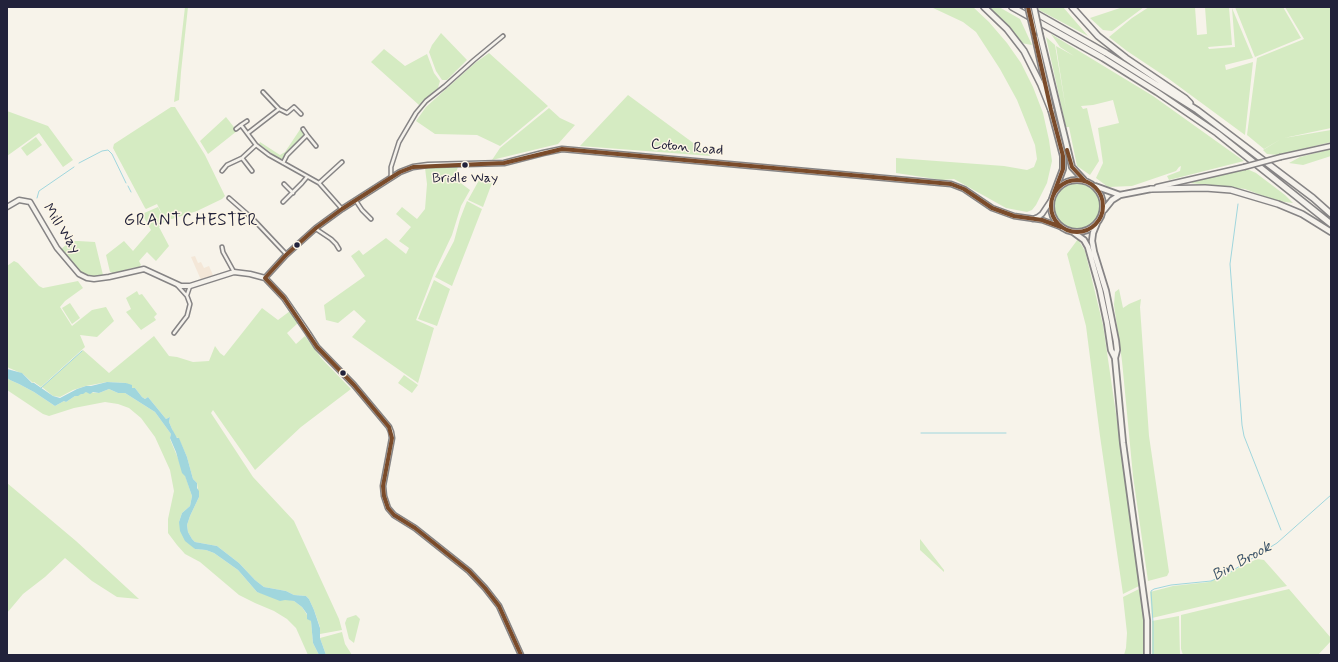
<!DOCTYPE html>
<style>
body{margin:0}
#map{position:relative;width:1338px;height:662px;overflow:hidden;background:#f7f3ea;font-family:Mynerve,sans-serif}
canvas{display:block}
.frame{position:absolute;inset:0;border:8px solid #22223b;pointer-events:none}
</style>
<div id="map">
<canvas width="1338" height="662"></canvas>
<div class="frame"></div>
</div>
<script>
const ctx = document.querySelector('canvas').getContext('2d');
ctx.lineJoin = 'round';
function paint(path, color) { ctx.fillStyle = color; ctx.fill(path, 'evenodd'); }
const poly = rows => new Path2D(rows.map(r => 'M' + r).join(''));
function strokePath(path, color, width, dash) { ctx.strokeStyle = color; ctx.lineWidth = width; ctx.lineCap = dash ? 'butt' : 'round'; ctx.setLineDash(dash || []); ctx.stroke(path); }
function write(font, color, halo, rows, align = 'center') {
  ctx.font = font + ' Mynerve,sans-serif'; ctx.lineWidth = 3; ctx.setLineDash([]); ctx.textBaseline = 'middle'; ctx.strokeStyle = halo; ctx.fillStyle = color; for (const [text, x, y, turn = 0] of rows) {
    ctx.save(); ctx.translate(x, y); ctx.rotate((+turn || 0) * Math.PI / 180); ctx.textAlign = isNaN(turn) ? turn : align; if (halo) ctx.strokeText(text, 0, 0); ctx.fillText(text, 0, 0); ctx.restore();
  }
}
const built = poly([
 [195,256,198,263,201,262,204,268,209,266,213,275,201,280,191,257]
]);
const green = poly([
 [185,7,188,7,181,72,179,100,174,102],
 [931,7,973,7,989,22,1007,43,1021,63,1033,87,1043,113,1049,140,1052,161,1047,183,1036,205,1032,210,1027,212,1006,208,954,179,942,180,896,173,896,158,1004,166,1027,170,1034,167,1037,159,1035,145,1017,100,1000,69,976,32,963,22],
 [988,7,999,7,1020,19,1032,45,1021,43,1011,31],
 [1039,7,1063,7,1088,36,1039,10],
 [1123,7,1144,7,1112,31,1103,30,1090,18],
 [1149,7,1195,7,1197,35,1207,34,1205,7,1229,7,1232,45,1208,47,1209,49,1235,47,1232,8,1253,58,1225,65,1226,70,1253,62,1245,135,1169,79,1127,51,1109,37,1132,18],
 [1235,7,1283,7,1301,38,1255,57],
 [1285,7,1331,7,1331,128,1284,138,1331,130,1331,142,1278,155,1267,154,1263,150,1281,139,1264,149,1247,135,1257,58,1304,39],
 [441,33,467,60,447,80,442,80,436,71,429,52,432,45],
 [1051,34,1153,96,1244,161,1169,180,1167,176,1180,171,1181,166,1179,167,1176,171,1132,186,1108,187,1096,178,1103,163,1098,128,1119,123,1113,100,1093,105,1081,106,1083,109,1087,108,1099,161,1090,175,1077,166,1069,127,1066,127,1046,37,1055,45,1066,110,1056,46,1074,56,1060,47],
 [384,49,405,66,427,54,434,73,440,81,438,88,419,105,371,62],
 [489,53,548,106,500,146,477,135,435,134,416,121,426,107,475,63],
 [628,95,711,156,580,146],
 [171,107,175,107,205,155,225,196,222,199,197,211,172,219,164,218,157,204,146,209,145,208,113,148,114,144],
 [549,108,560,118,575,125,558,144,492,160,500,148],
 [7,111,48,126,73,160,63,167,39,133,7,156],
 [226,117,237,131,208,154,200,141],
 [301,128,305,134,281,160,259,144,260,142,280,155,285,152],
 [36,137,42,145,27,156,21,148],
 [1331,149,1331,156,1303,165,1289,163,1300,157],
 [458,167,454,178,470,190,461,206,452,235,434,273,416,320,434,328,418,383,352,337,366,321,354,310,338,323,326,320,324,305,365,276,351,256,359,250,363,255,386,238,406,254,409,248,399,241,411,227,396,214,402,207,417,219,425,209,427,184,425,168],
 [1247,169,1256,173,1285,195,1293,203,1277,201,1245,189,1191,183,1193,181],
 [483,173,492,183,483,207,468,200],
 '1054 206a23 23 0 1 1 46 0a23 23 0 1 1-46 0Z',
 [467,201,482,209,452,286,435,277,454,241,460,219],
 [158,207,165,221,159,227,169,246,156,261,147,252,139,261,141,265,139,267,131,268,115,274,110,272,106,255,124,241,133,251,151,230,142,214],
 [1078,239,1085,251,1103,325,1141,585,1123,594,1100,436,1086,326,1067,254],
 [71,241,78,241,95,242,103,275,95,277,84,276,78,271,61,249],
 [14,261,18,263,39,286,43,288,78,281,83,288,65,301,60,307,72,326,92,310,106,307,114,321,97,337,80,335,85,347,41,387,34,382,33,383,23,374,7,367,7,266],
 [434,280,450,289,437,326,418,319],
 [1119,289,1123,308,1129,304,1141,299,1140,307,1149,436,1169,572,1167,576,1148,581,1133,476,1122,361,1114,305,1115,292],
 [137,291,139,295,142,294,157,314,154,317,156,320,141,330,126,312,131,309,126,298],
 [70,303,80,318,72,324,62,308],
 [262,308,278,320,290,311,298,323,287,333,296,344,305,336,322,359,351,389,301,427,255,470,213,410,211,413,253,477,294,521,339,619,342,630,320,634,320,627,314,610,309,599,306,596,294,595,286,591,264,587,255,580,239,563,217,546,195,542,192,539,188,532,187,525,190,516,199,497,197,483,193,479,187,457,179,439,174,435,172,429,169,422,170,417,166,419,148,397,145,399,142,397,135,388,132,388,126,383,107,382,108,375,107,382,86,386,73,390,60,397,53,396,42,387,83,350,109,373,154,336,169,356,177,357,193,362,209,361,215,346,220,353,224,356],
 [404,375,418,385,412,393,398,383],
 [7,378,10,380,19,384,34,392,55,406,64,401,66,402,75,396,86,392,99,393,109,389,118,393,125,393,155,412,171,434,170,439,185,475,192,496,190,506,182,513,179,522,195,549,206,550,214,553,238,570,257,592,294,601,302,607,311,621,313,643,319,655,308,655,296,628,287,619,274,611,255,603,239,595,200,562,185,554,177,545,168,533,168,519,174,491,170,470,155,437,141,418,129,408,118,404,105,402,74,408,49,416,43,414,7,390],
 [7,483,76,541,139,599,117,597,92,581,65,558,45,577,23,594,7,613],
 [920,539,944,570,944,572,920,550],
 [1257,559,1264,560,1287,586,1152,618,1150,592,1173,586,1209,582],
 [1141,588,1145,635,1143,655,1124,655,1126,648,1127,633,1123,597],
 [1289,589,1331,638,1331,641,1318,655,1183,655,1181,649,1181,615],
 [356,615,360,619,354,643,349,639,345,623,347,618],
 [1179,616,1180,655,1152,655,1152,621],
 [342,632,345,644,352,655,326,655,320,638]
]);
const water = poly([
 [7,369,22,373,32,383,34,383,53,396,60,398,77,389,86,386,91,386,107,382,126,383,132,385,132,388,135,388,142,397,145,399,148,397,166,419,170,417,169,422,172,429,177,438,179,438,187,457,193,479,197,483,197,488,199,491,199,497,190,516,187,525,188,532,192,539,195,542,217,546,239,563,255,580,264,587,286,591,294,595,306,596,309,599,314,610,320,628,320,638,326,655,319,655,313,643,311,621,307,619,307,614,302,607,294,601,285,600,280,601,257,592,238,570,214,553,206,550,195,549,185,541,180,531,179,522,182,513,190,506,192,496,185,476,182,473,176,452,170,438,171,434,155,412,125,393,118,393,109,389,99,393,93,392,90,394,86,392,83,394,81,394,78,396,75,396,66,402,64,401,55,406,34,392,19,384,10,380,7,378]
]);
const stream = poly([
 [79,163,102,151,108,150,112,154,126,183],
 [128,186,131,192],
 [37,198,39,191,74,167],
 [1238,204,1230,264,1242,425,1244,436,1281,530],
 [41,388,82,351],
 [921,433,1006,433],
 [1153,655,1153,623,1151,591,1154,589,1171,585,1211,581,1227,574,1277,543,1331,495]
]);
const street = poly([
 [263,92,279,109],
 [247,121,241,125,256,145,269,155,319,183,342,209],
 [236,129,241,125],
 [303,129,307,135],
 [248,133,279,109,287,113,294,107,301,114],
 [242,158,252,171],
 [283,163,287,155,307,135,316,146],
 [222,171,227,165,242,158,256,145],
 [391,177,391,167,399,142,416,113,426,101,445,86,474,60,503,36],
 [319,183,342,162],
 [284,184,293,193],
 [229,198,253,219,286,254],
 [356,201,362,210,371,219],
 [283,202,302,183,307,177],
 [316,229,331,239,336,244,339,249],
 [222,247,223,252,234,272],
 [187,295,190,286],
 [174,333,187,316,190,304,187,296,177,285]
]);
const secondary = poly([
 [1281,157,1331,146],
 [1157,187,1244,167],
 [7,207,19,200,30,202,57,248,79,274,87,278,94,279,109,277,144,269,181,286,190,286,234,272,250,274,265,278,284,298,308,333,317,347,354,385,389,427,391,432,392,438,383,486,384,496,388,508,394,515,415,528,469,571,485,588,499,606,521,655],
 [1033,219,1038,217,1042,214,1052,199],
 [265,278,286,255,316,228,342,209,400,172,413,167,428,165,504,163,543,153,562,149,951,184,964,189,992,208,1014,216,1042,220,1061,227]
]);
const primary = poly([
 [1034,32,1051,110,1063,156,1063,169,1054,193],
 [1040,35,1072,167,1084,180],
 '1051 206a26 26 0 1 1 52 0a26 26 0 1 1-52 0Z',
 [1095,186,1120,195],
 [1104,210,1112,200,1120,195,1151,189],
 [1097,223,1093,233,1092,241,1094,252,1106,291,1116,341,1117,350,1115,358,1123,443,1147,620,1147,655],
 [1073,232,1084,240,1088,247,1100,290,1107,323,1111,350,1115,358]
]);
const highway = poly([
 [984,7,1007,29,1024,51,1041,85,1051,110],
 [1012,7,1103,58,1157,92,1217,133,1331,224],
 [1025,7,1106,53,1197,110,1313,198,1331,214],
 [1072,7,1098,36,1126,58,1185,98,1190,103],
 [1151,189,1205,188,1231,190,1278,204,1302,214,1331,232]
]);
const secondaryBridge = poly([
 [1244,167,1281,157]
]);
const primaryBridge = poly([
 [1028,7,1034,32],
 [1034,7,1040,35]
]);
const bus1 = poly([
 [1028,7,1051,110,1063,156,1063,169,1054,193],
 [1067,150,1072,167,1085,181],
 '1051 206a26 26 0 1 1 52 0a26 26 0 1 1-52 0Z',
 [521,655,499,606,485,588,469,571,415,528,394,515,388,508,384,496,383,486,392,438,389,427,354,385,317,347,284,298,265,278,286,255,316,228,342,209,392,177,400,172,413,167,504,163,562,149,951,184,964,189,992,208,1014,216,1042,220,1061,227]
]);
const markers = [
 [465,165,3.5,"#22223b"],
 [297,245,3.5,"#22223b"],
 [343,373,3.5,"#22223b"]
];
const busNames = [
 ["Bridle Way",465,179]
];
const streetNames = [
 ["Coton Road",687,148,5],
 ["Mill Way",61,229,57]
];
const waterNames = [
 ["Bin Brook",1242,562,-29]
];
const quarterNames = [
 ["GRANTCHESTER",191,221]
];
paint(built, '#f4e7d8');
paint(green, '#d5ebc2');
paint(water, '#a0d6dd');
strokePath(stream, '#a0d6dd', 1);
strokePath(street, '#868485', 5.5);
strokePath(secondary, '#868485', 7);
strokePath(primary, '#868485', 8);
strokePath(highway, '#868485', 8);
strokePath(street, '#f5f2ec', 2.5);
strokePath(secondary, '#f5f2ec', 4);
strokePath(primary, '#f5f2ec', 4.5);
strokePath(highway, '#f5f2ec', 5);
strokePath(secondaryBridge, '#868485', 7, []);
strokePath(primaryBridge, '#868485', 8, []);
strokePath(secondaryBridge, '#f5f2ec', 4);
strokePath(primaryBridge, '#f5f2ec', 4.5);
strokePath(bus1, '#7a4b2a', 4);
for (const [x, y, r, color] of markers) { const dot = new Path2D(); dot.arc(x, y, r, 0, 2 * Math.PI); ctx.fillStyle = color; ctx.fill(dot); strokePath(dot, '#fcf5e5', 1.5); }
write('14px', '#22223b', '#fcf5e5', busNames);
write('15px', '#22223b', '#fcf5e5', streetNames);
write('italic 16px', '#3c546a', '#fcf5e5', waterNames);
ctx.letterSpacing = '1px';
write('17px', '#22223b', '#fcf5e5', quarterNames);
ctx.letterSpacing = '0px';
</script>
